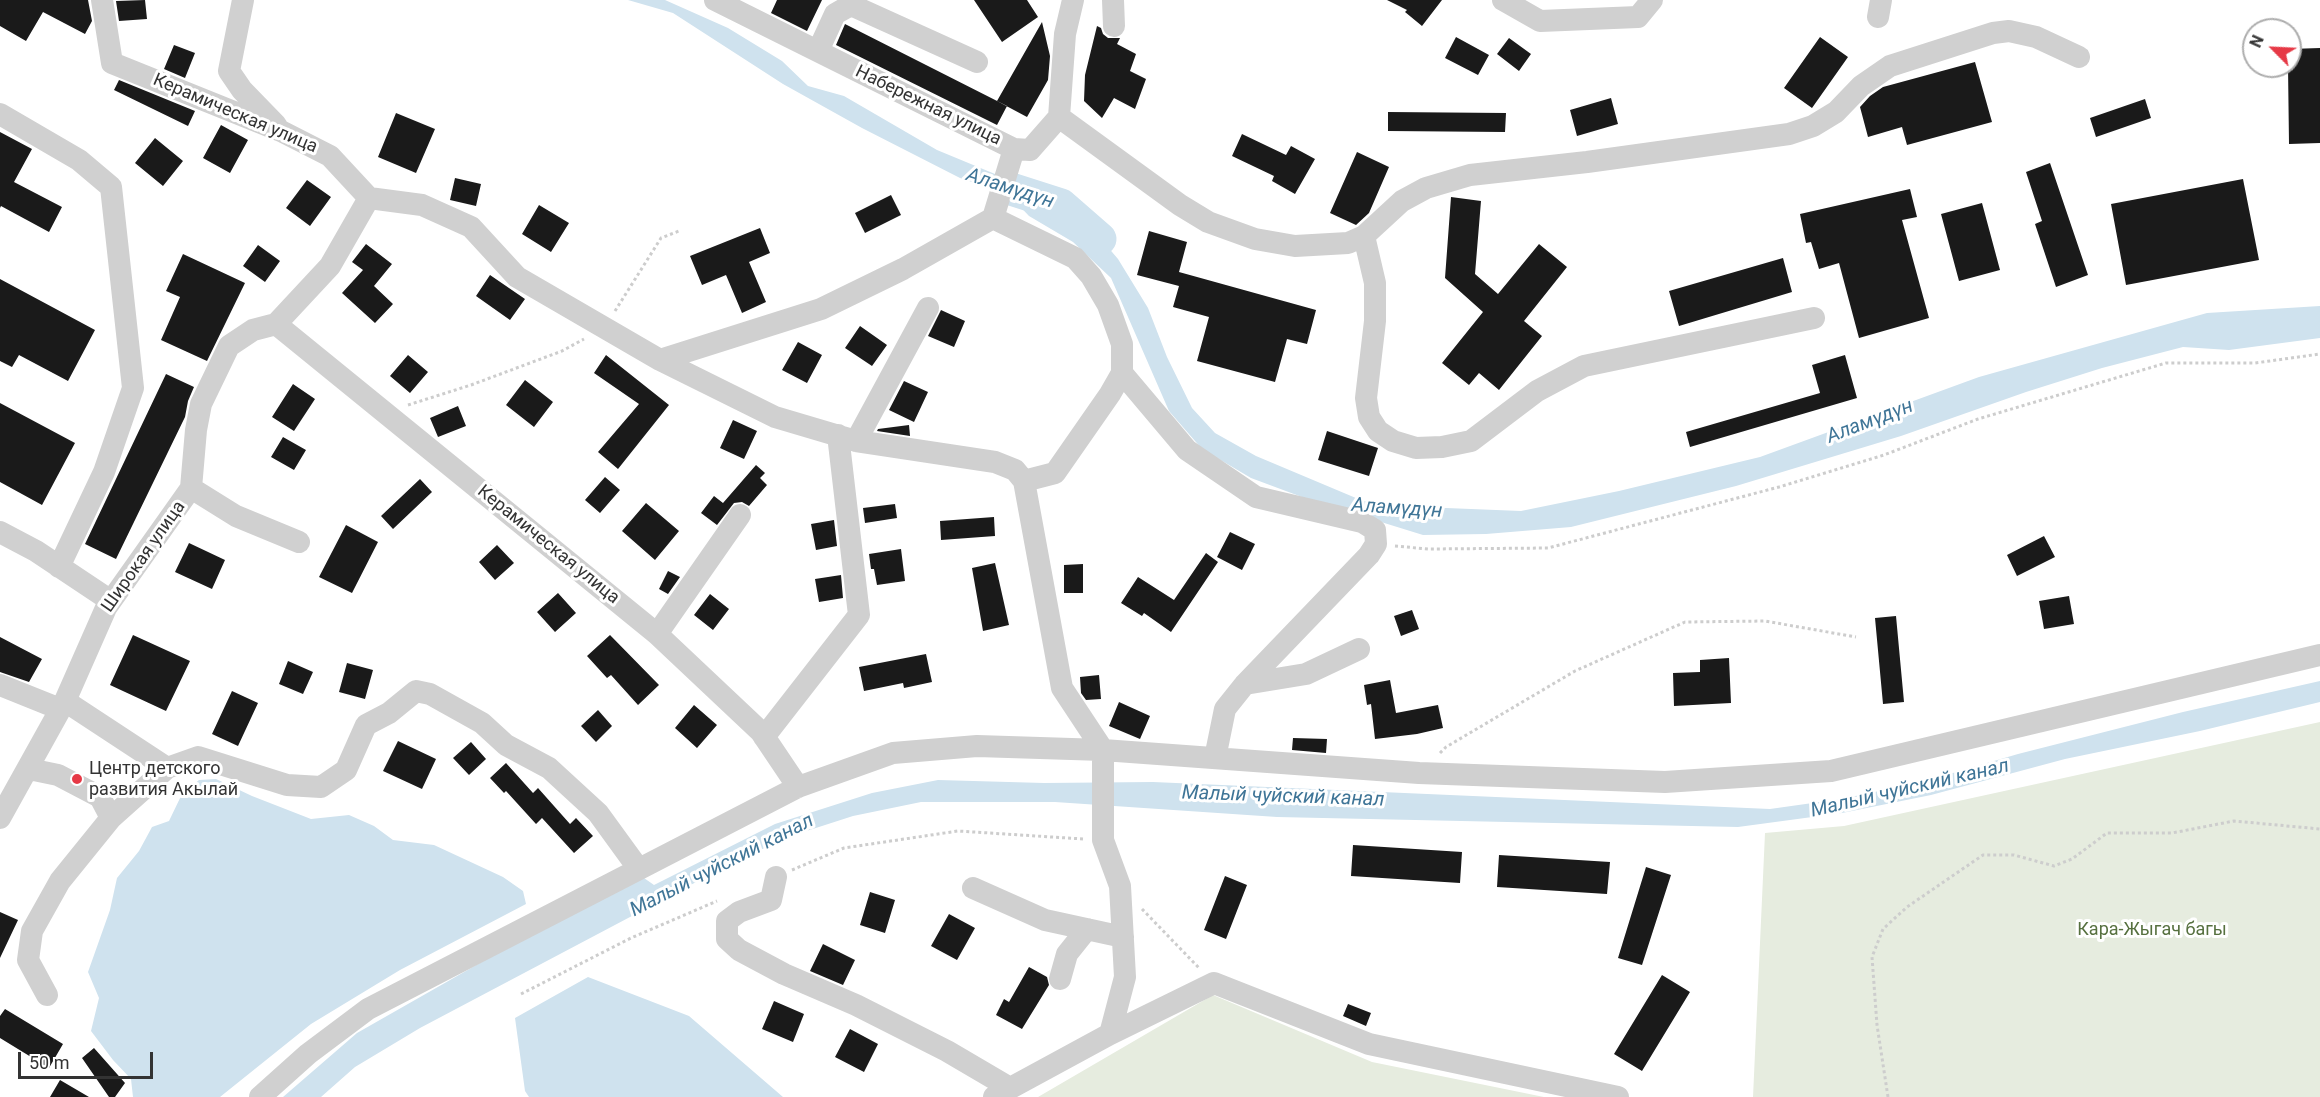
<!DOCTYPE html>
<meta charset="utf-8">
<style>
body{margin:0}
#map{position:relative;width:2320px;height:1097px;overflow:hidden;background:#fff;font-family:Roboto,sans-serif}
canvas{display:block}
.north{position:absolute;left:2242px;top:18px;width:60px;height:60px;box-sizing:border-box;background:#fff;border:2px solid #adadad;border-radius:50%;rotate:294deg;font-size:16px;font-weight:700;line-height:24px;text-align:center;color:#333}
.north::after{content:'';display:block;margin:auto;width:21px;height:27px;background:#e63946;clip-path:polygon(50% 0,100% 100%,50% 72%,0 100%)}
.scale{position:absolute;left:18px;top:1052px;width:135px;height:27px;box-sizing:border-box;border:3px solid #333;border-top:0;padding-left:8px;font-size:18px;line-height:21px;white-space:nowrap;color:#333;-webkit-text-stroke:4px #fff;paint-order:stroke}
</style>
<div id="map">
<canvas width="2320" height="1097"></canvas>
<div class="north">N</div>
<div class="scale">50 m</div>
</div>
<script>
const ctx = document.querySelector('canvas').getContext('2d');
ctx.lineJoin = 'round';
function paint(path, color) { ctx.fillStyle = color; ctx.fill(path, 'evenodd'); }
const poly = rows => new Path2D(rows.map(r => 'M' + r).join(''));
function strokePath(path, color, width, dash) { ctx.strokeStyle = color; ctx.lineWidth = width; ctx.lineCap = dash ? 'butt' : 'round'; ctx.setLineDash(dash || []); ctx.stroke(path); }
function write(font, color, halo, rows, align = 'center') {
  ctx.font = font + ' Roboto,sans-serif'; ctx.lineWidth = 6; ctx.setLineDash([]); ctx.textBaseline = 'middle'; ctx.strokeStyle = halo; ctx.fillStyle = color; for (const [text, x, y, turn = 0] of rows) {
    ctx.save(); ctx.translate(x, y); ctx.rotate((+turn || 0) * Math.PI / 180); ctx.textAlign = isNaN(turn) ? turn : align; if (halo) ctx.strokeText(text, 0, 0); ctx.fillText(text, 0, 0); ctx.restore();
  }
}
const green = poly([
 [2320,722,2320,1097,1753,1097,1765,833,1844,826],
 [1213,995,1372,1062,1544,1097,1038,1097]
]);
const water = poly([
 [628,0,665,0,728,28,782,61,808,86,844,96,937,150,1024,186,1083,218,1118,259,1148,308,1167,357,1192,408,1215,433,1256,456,1363,501,1421,507,1521,511,1619,491,1760,457,1979,377,2207,313,2320,306,2320,338,2229,350,2183,347,2102,368,2026,392,1901,436,1736,486,1571,527,1486,534,1423,535,1310,500,1251,478,1202,449,1169,411,1111,278,1073,242,1029,216,1008,194,960,178,862,128,783,84,673,13],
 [2320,681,2320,702,2200,731,2065,759,1931,795,1842,813,1738,827,1277,817,1055,802,921,802,853,816,791,836,736,861,420,1028,355,1067,321,1097,283,1097,357,1033,501,951,644,878,654,885,775,824,872,793,938,780,1044,783,1153,782,1770,809,1841,799,1922,782,2018,754,2183,712],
 [216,779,252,796,311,819,349,815,374,826,393,840,434,845,503,877,523,891,526,904,400,970,311,1024,220,1097,133,1097,131,1079,113,1060,91,1031,99,998,88,972,110,910,117,878,139,851,152,827,169,821,182,794,199,780],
 [588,977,689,1016,783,1097,529,1097,525,1091,515,1018]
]);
const river = poly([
 [1011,189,1061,205,1100,239]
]);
const building = poly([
 [0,0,88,0,92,21,85,34,43,12,26,41,0,26],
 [145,0,147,19,119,21,116,1],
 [777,0,822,0,807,31,771,13],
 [974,0,1027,0,1038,17,1002,42],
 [1387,0,1442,0,1422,26,1405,12,1407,10],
 [1042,22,1050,56,1048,80,1027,117,997,101],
 [845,24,1007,106,997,125,836,45],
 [1097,26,1101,28,1103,34,1108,38,1120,38,1117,44,1136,54,1130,71,1146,79,1135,109,1114,98,1102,118,1084,101,1085,75],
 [1456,37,1489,55,1478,75,1445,58],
 [1820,37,1848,57,1812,108,1784,88],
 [1509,38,1531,54,1519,71,1497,54],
 [174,45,195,53,185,78,164,69],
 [2320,48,2320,143,2289,144,2288,66,2290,66,2290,49],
 [1975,62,1992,122,1907,145,1902,127,1868,137,1860,107,1870,96,1883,87],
 [119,80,195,111,188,126,114,90],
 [1611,98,1618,124,1577,136,1570,110],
 [2145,99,2151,118,2096,137,2090,118],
 [1388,112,1506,113,1505,132,1388,131],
 [396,113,435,129,416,173,378,157],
 [221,125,248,140,230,173,203,158],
 [0,132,32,149,14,182,62,207,49,232,1,206,0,208],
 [1242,134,1286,155,1291,146,1315,159,1295,194,1272,181,1274,176,1232,156],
 [155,138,183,161,163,186,135,163],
 [1357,152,1389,167,1369,213,1356,225,1330,213],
 [2050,163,2088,275,2056,287,2035,224,2042,221,2026,172],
 [455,178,481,184,476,206,450,200],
 [2243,179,2259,260,2126,285,2111,204],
 [307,180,331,197,310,226,286,208],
 [1910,189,1917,217,1902,220,1929,318,1859,338,1839,263,1819,269,1811,242,1806,243,1800,214],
 [891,195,901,215,865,233,855,213],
 [1451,197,1481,201,1475,274,1498,294,1539,244,1567,267,1524,321,1542,336,1499,390,1479,373,1469,385,1442,363,1483,312,1445,278],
 [1982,203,2000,270,1959,281,1941,214],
 [539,205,569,223,551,252,522,234],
 [760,228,770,253,749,262,766,302,742,313,726,275,702,285,690,256],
 [1149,231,1187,242,1179,272,1316,310,1307,344,1287,339,1275,382,1197,361,1209,317,1173,307,1179,286,1137,275],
 [366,244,392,264,374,286,393,304,375,323,342,293,363,270,352,262],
 [258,245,280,261,265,282,243,266],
 [183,254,245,283,207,361,161,340,180,297,166,291],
 [1783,258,1792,292,1679,326,1669,291],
 [490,275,525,299,510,320,476,296],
 [0,279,95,330,68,381,19,355,12,367,0,361],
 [941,310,965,321,954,347,928,336],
 [860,326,887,345,872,366,845,348],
 [798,342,822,355,807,383,782,370],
 [408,355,428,372,410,393,390,376],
 [606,355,669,405,618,469,598,452,639,404,594,373],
 [1845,355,1857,398,1690,447,1686,432,1820,393,1812,365],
 [166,374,194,387,188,401,185,417,116,559,85,544],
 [525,380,553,402,534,427,506,405],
 [904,381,928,392,914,422,889,410],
 [293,384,315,399,294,431,272,417],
 [0,403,75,443,42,505,0,482],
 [458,406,466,426,438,437,430,418],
 [733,420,757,431,744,459,720,448],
 [909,425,910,436,877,431,878,429],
 [1327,431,1378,448,1369,476,1318,460],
 [283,437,306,450,294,470,271,457],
 [756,465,765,473,760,478,767,485,749,506,742,502,734,503,717,525,701,513,714,496,723,503],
 [605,477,620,490,600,513,585,500],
 [420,479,432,492,393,529,381,516],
 [646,503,679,531,655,560,622,531],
 [895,504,897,518,865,523,863,508],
 [994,517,995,536,941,540,940,521],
 [834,520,837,546,816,550,811,524],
 [346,525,378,542,352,593,319,577],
 [1230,532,1255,544,1242,570,1217,557],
 [2044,536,2055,557,2017,576,2007,555],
 [189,543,225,560,212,589,175,572],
 [497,545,514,563,495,580,479,562],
 [901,549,905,581,877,585,874,569,871,569,869,554],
 [1206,553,1218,562,1171,632,1144,613,1142,616,1121,603,1138,577,1174,600],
 [995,563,1009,625,983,631,972,568],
 [1083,564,1083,593,1064,593,1064,565],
 [668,571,680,577,668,594,659,589],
 [841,575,843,598,819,602,815,579],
 [558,593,576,613,555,632,537,612],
 [710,594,729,609,713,630,694,615],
 [2069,596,2074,624,2044,629,2039,601],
 [1412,610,1419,629,1401,636,1394,616],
 [1896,616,1904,702,1883,704,1875,618],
 [133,635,190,661,166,711,110,685],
 [610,635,659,685,638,705,611,675,607,678,587,656],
 [0,637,42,659,29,682,0,672],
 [926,654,932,682,904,688,903,683,864,691,859,667],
 [1729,658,1731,703,1674,706,1673,673,1700,672,1700,660],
 [288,661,313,672,303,694,279,684],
 [347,663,373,670,365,699,339,692],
 [1099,675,1101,699,1086,700,1081,693,1080,677],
 [1390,680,1396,713,1438,705,1443,728,1417,734,1375,739,1371,704,1367,705,1364,685],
 [232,691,258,703,238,746,212,734],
 [1119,702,1150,716,1140,739,1109,726],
 [694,705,717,725,697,748,675,728],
 [598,710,612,726,596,742,581,726],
 [1293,738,1327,739,1326,753,1292,750],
 [398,741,436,759,422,789,383,771],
 [471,742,486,759,469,775,453,758],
 [506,763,533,793,538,788,570,824,576,818,593,836,574,853,542,818,536,824,506,791,504,793,490,778],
 [1353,845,1462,852,1460,883,1351,876],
 [1499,855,1610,862,1607,894,1497,887],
 [1646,867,1671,875,1642,965,1618,958],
 [1225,876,1247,885,1226,939,1204,930],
 [870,892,895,900,885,933,860,925],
 [0,912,18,920,0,958],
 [949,914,975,928,957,960,931,946],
 [823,944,855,960,843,985,810,971],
 [1029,967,1047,977,1049,985,1022,1029,996,1015,1004,999,1009,1002],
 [1662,975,1690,992,1642,1071,1614,1054],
 [774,1001,804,1014,793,1042,762,1029],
 [1348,1004,1371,1013,1366,1026,1343,1016],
 [5,1009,63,1044,49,1068,0,1038,0,1016],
 [850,1029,878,1044,864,1072,835,1057],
 [94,1048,125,1083,115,1097,109,1097,82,1058],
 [60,1080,89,1097,50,1097]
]);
const path = poly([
 [615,311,661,238,679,231],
 [408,405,471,385,562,351,584,339],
 [1395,546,1428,549,1548,548,1779,487,1884,455,1978,419,2166,363,2255,363,2320,354],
 [1440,753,1446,747,1575,671,1685,622,1765,621,1856,637],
 [792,870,844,848,958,831,1083,839],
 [1142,909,1200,969],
 [521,994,631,938,717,901],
 [1888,1097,1877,1025,1872,957,1883,929,1907,907,1983,855,2014,855,2054,866,2072,859,2107,833,2172,833,2234,821,2320,829]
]);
const minor = poly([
 [102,0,112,63,281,131,330,156,369,198,422,205,471,227,517,277,660,360,775,417,856,441,995,462,1015,470,1024,481,1062,688,1103,750,1103,840,1120,886,1125,977,1110,1034],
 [243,0,229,71,242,90,276,125],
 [715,0,1014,149,1030,150,1059,117,1065,34,1073,0],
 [1113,0,1114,26],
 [1503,0,1540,21,1638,17,1652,0],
 [1878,17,1881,0],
 [818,51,835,14,851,5,977,62],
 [0,114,79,160,111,187,133,388,104,472,59,567],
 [1059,117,1180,205,1208,222,1255,239,1295,246,1348,243,1364,236,1402,201,1426,188,1470,175,1587,162,1789,134,1813,126,1836,112,1861,86,1890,66,1993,33,2009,31,2036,37,2079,57],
 [993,218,1075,258,1091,276,1108,305,1122,344,1122,373,1110,394,1055,473,1024,481],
 [1364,236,1375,283,1375,321,1366,398,1369,417,1378,431,1393,441,1416,448,1442,447,1471,441,1537,391,1584,366,1814,318],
 [276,324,657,634,761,732,798,787],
 [660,360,821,309,903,269,993,218,1014,149],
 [1122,373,1187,450,1256,497,1362,522,1375,530,1376,544,1369,555,1245,684,1225,709,1215,758],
 [856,441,928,308],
 [191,488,236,516,299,542],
 [0,532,36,551,111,601],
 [657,634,740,515],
 [1245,684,1306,674,1359,649],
 [0,685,60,709],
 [65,701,167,768,198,757,287,785,321,787,346,770,366,725,389,713,416,691,430,694,482,723,506,745,549,768,598,813,638,868],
 [764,737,859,615,838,435],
 [29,769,58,775,100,797,111,818],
 [0,818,65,701,106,608,191,488,196,430,201,404,229,346,253,330,276,324,330,266,369,198],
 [776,877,771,900,739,912,727,921,727,939,739,950,784,974,856,1005,947,1051,1010,1088],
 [973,888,1045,920,1123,937],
 [1060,979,1067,954,1087,929],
 [47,995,28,960,32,931,60,881,111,818,167,768],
 [260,1097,308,1054,368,1009,798,787,893,753,977,746,1103,750,1419,773,1665,782,1831,771,2320,655],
 [994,1097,1110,1034,1214,983,1369,1044,1618,1097]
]);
const markers = [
 [77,779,6,"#e63946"]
];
const streetNames = [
 ["Набережная улица",928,106,26],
 ["Керамическая улица",235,114,23],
 ["Керамическая улица",548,545,39],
 ["Широкая улица",144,557,-55]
];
const poiNames = [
 ["Центр детского",89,769],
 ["развития Акылай",89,790]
];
const parkNames = [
 ["Кара-Жыгач багы",2152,930]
];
const waterNames = [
 ["Аламүдүн",1010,189,18],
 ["Аламүдүн",1870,422,-21],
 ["Аламүдүн",1397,509,4],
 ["Малый чуйский канал",1910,789,-13],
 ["Малый чуйский канал",1283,797,2],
 ["Малый чуйский канал",722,866,-27]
];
paint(green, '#e6ecdf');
paint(water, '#cfe2ee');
strokePath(river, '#cfe2ee', 33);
paint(building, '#1a1a1a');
strokePath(path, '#cdcdcd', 3, [3, 3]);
strokePath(minor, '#d0d0d0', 22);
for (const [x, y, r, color] of markers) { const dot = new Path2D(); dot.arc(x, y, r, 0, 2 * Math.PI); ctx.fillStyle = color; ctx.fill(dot); strokePath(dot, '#fff', 2); }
write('18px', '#333', '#fff', streetNames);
write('18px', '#333', '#fff', poiNames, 'left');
write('18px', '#56703f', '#fff', parkNames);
write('italic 20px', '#3f7597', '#fff', waterNames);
</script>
